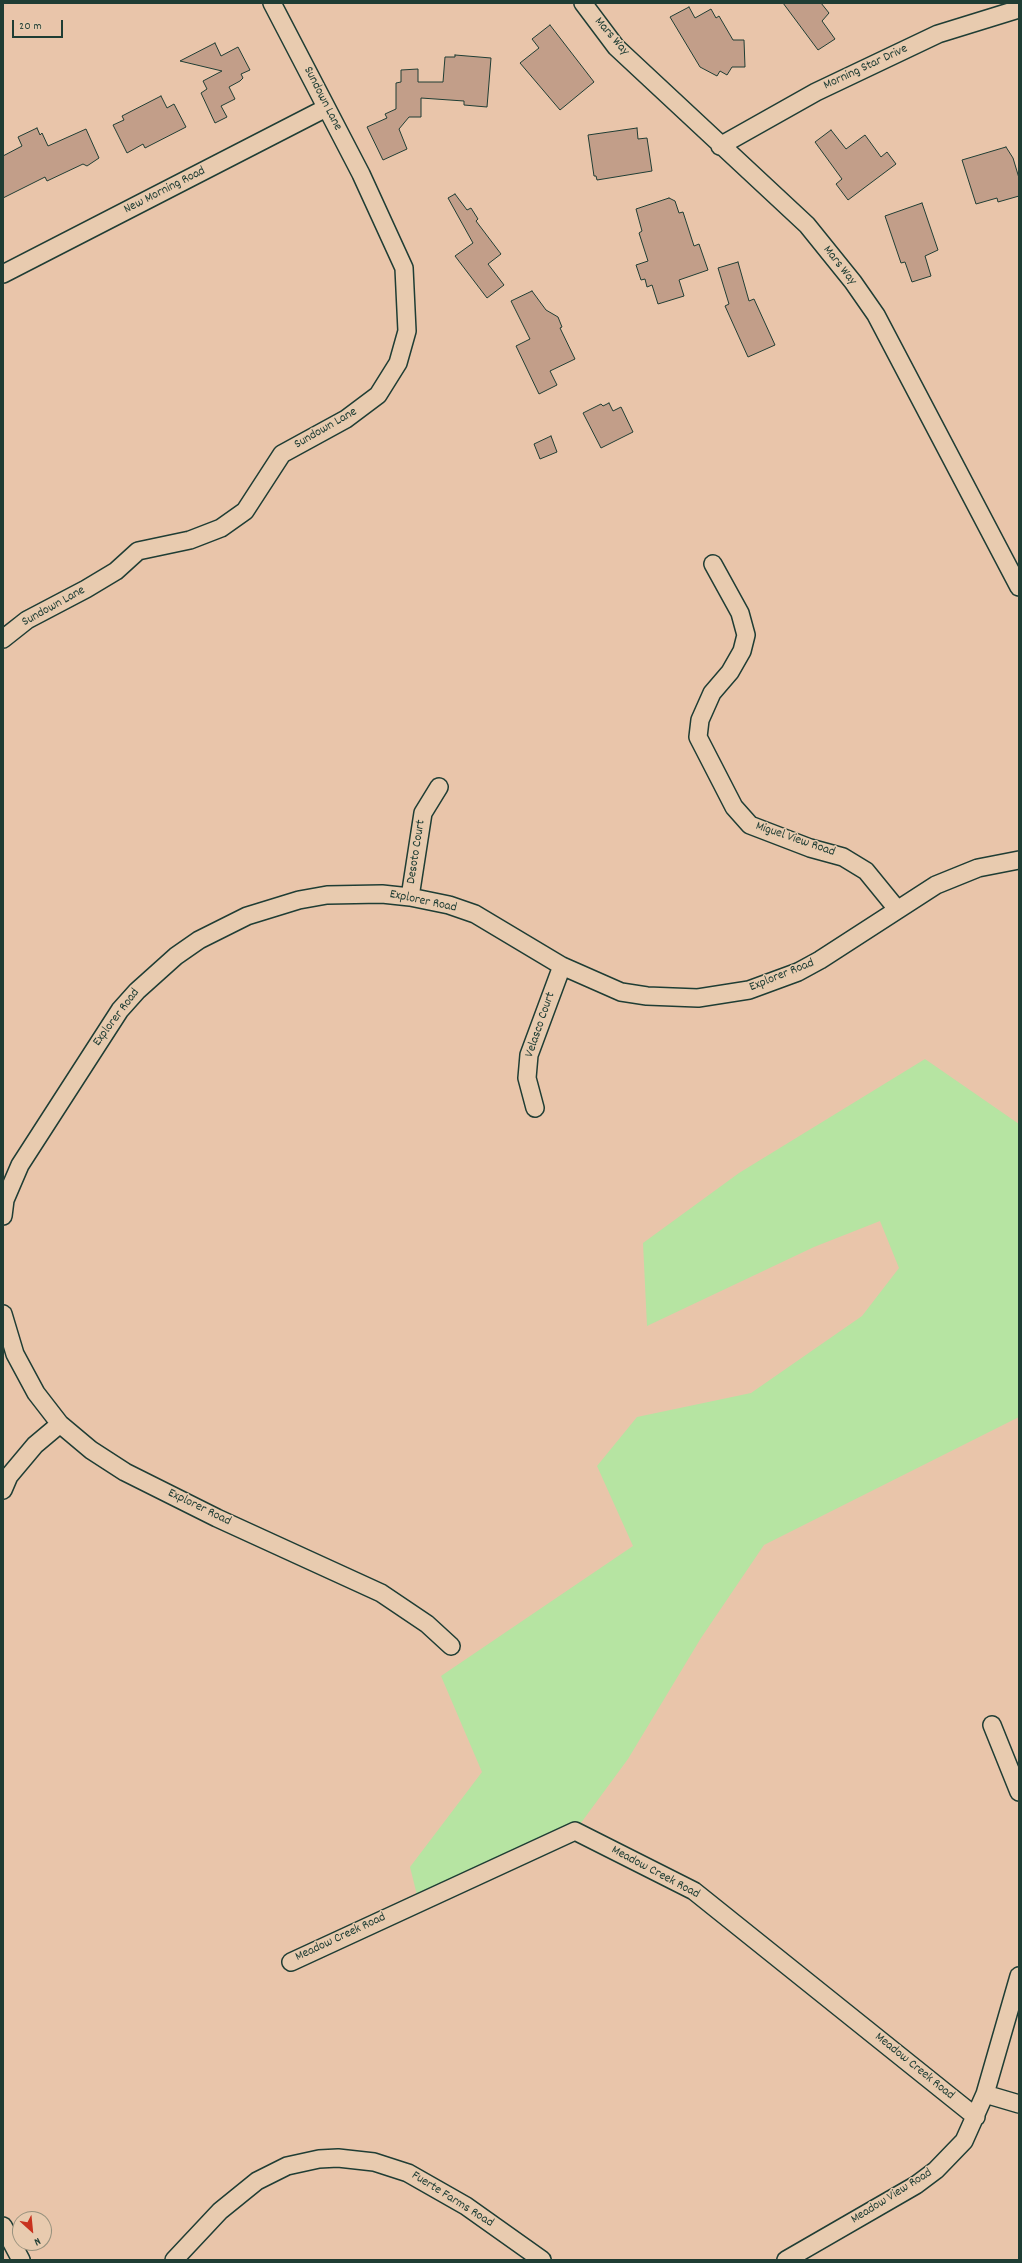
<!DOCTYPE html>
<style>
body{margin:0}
#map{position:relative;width:1022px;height:2263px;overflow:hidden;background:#e9c5aa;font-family:Dekko,sans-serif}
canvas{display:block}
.frame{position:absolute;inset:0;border:4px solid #1f3d34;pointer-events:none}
.north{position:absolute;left:12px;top:2211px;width:40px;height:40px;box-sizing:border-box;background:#e8cbaf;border:1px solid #98927e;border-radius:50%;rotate:153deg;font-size:11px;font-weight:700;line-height:16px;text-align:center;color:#1f3d34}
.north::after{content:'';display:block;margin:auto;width:14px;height:18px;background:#c8321e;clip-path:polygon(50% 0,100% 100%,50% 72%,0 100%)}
.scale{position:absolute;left:12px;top:20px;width:51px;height:18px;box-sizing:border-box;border:2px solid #1f3d34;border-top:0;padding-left:5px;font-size:12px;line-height:14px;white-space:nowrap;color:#1f3d34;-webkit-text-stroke:3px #e8cbaf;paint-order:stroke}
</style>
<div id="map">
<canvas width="1022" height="2263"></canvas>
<div class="frame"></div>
<div class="north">N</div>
<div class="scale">20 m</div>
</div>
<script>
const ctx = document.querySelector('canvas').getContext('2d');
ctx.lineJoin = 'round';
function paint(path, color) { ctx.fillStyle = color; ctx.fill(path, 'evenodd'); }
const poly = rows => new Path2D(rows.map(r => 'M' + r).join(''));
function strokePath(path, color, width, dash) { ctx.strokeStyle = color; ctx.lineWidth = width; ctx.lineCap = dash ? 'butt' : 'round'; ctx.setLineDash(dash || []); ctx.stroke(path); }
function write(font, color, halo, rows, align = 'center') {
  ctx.font = font + ' Dekko,sans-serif'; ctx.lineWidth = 3; ctx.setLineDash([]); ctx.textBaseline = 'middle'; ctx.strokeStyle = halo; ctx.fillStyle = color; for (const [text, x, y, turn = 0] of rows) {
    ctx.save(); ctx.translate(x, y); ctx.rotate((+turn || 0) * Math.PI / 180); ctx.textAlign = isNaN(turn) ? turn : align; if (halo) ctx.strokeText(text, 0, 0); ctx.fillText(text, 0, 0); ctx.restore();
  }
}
const green = poly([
 [925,1059,1019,1124,1019,1417,764,1545,701,1638,628,1759,575,1831,419,1903,410,1867,482,1772,441,1676,633,1546,597,1466,637,1417,751,1393,862,1316,899,1268,880,1221,814,1247,647,1326,643,1243,739,1173]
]);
const building = poly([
 [783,3,821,3,829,13,822,21,835,39,818,50,783,3],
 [689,7,695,18,711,9,716,18,719,16,733,40,744,40,745,67,732,67,727,75,720,71,717,76,700,67,670,17,689,7],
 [550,25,594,82,560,110,520,63,539,48,532,39,550,25],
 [215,43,221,56,238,47,250,70,241,74,243,78,240,81,229,87,235,99,221,106,227,117,215,123,201,93,207,89,203,81,222,71,180,61,215,43],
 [455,55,491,58,487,107,464,105,464,101,421,98,421,117,409,117,399,129,407,149,383,160,367,127,387,118,385,114,396,109,396,83,401,82,401,70,418,69,418,82,443,82,445,57,455,57,455,55],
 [161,96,167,108,174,104,186,127,145,148,143,144,127,153,113,125,124,120,122,116,161,96],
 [37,128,40,135,42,133,48,146,86,129,99,158,87,166,83,164,47,181,45,177,3,198,3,156,22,146,18,137,37,128],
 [637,128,638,139,647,138,652,171,597,180,596,176,594,176,588,135,637,128],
 [831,130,846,149,865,135,881,157,887,152,896,164,848,200,836,184,842,179,815,142,831,130],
 [1006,147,1013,158,1019,178,1019,196,998,202,997,198,976,204,962,160,1006,147],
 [455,194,467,210,471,208,478,219,476,221,501,254,488,264,504,285,487,298,455,256,473,243,448,198,455,194],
 [669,198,675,201,679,213,683,212,694,246,699,244,708,270,679,280,684,296,658,304,652,285,647,287,645,279,641,280,636,265,648,261,639,233,642,231,636,209,669,198],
 [922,203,938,250,925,256,931,276,912,282,905,262,901,263,885,216,922,203],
 [738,262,749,301,754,299,775,345,748,357,725,306,729,304,718,268,738,262],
 [532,291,546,310,558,317,562,327,560,328,575,359,550,371,557,385,539,394,516,346,530,339,511,301,532,291],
 [609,403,613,411,621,407,633,432,601,448,583,413,601,404,603,406,609,403],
 [551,436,557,452,540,459,534,444,551,436]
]);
const minor = poly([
 [583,3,616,47,807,225,853,282,876,315,1019,587],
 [720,146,816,92,938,34,1019,9],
 [3,274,326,108],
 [713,564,740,613,746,635,742,651,730,672,712,693,700,720,698,737,734,807,750,825,810,848,843,857,866,871,897,909],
 [3,639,27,620,86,589,116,571,138,551,190,540,221,528,245,511,282,454,346,419,378,395,398,363,407,331,404,268,361,174,272,3],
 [410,897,423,813,439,787],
 [535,1108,527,1078,529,1055,562,966],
 [3,1216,5,1200,20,1165,120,1010,137,991,176,956,199,940,247,916,299,900,327,895,382,894,410,897,449,905,475,914,562,966,621,992,647,996,698,998,749,990,798,972,820,960,936,885,978,868,1019,860],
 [3,1314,15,1354,36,1393,60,1424,91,1450,125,1472,217,1518,381,1593,427,1624,451,1646],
 [3,1490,9,1476,35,1445,60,1424],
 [992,1725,1019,1792],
 [291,1962,575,1831,694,1891,976,2117],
 [985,2094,1019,2104],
 [3,2226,21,2260],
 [174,2260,220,2211,257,2181,287,2166,319,2159,338,2158,374,2162,408,2173,466,2206,542,2260],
 [786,2260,916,2185,936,2170,964,2141,985,2094,1019,1976]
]);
const streetNames = [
 ["Mars Way",611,37,49],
 ["Morning Star Drive",866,68,-25],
 ["Sundown Lane",322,99,63],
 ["New Morning Road",165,191,-27],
 ["Mars Way",839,266,52],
 ["Sundown Lane",326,429,-30],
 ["Sundown Lane",54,607,-29],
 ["Miguel View Road",795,840,19],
 ["Desoto Court",417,852,-81],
 ["Explorer Road",423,902,12],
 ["Explorer Road",782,976,-22],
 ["Explorer Road",117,1018,-53],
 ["Velasco Court",541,1025,-71],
 ["Explorer Road",199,1508,26],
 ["Meadow Creek Road",655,1873,28],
 ["Meadow Creek Road",341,1938,-25],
 ["Meadow Creek Road",914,2067,39],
 ["Meadow View Road",892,2197,-32],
 ["Fuerte Farms Road",452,2200,32]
];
paint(green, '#b6e4a2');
paint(building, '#c29e89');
strokePath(building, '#1f3d34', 1);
strokePath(minor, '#1f3d34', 20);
strokePath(minor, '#e8cbaf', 17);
write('13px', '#1f3d34', '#e8cbaf', streetNames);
</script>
